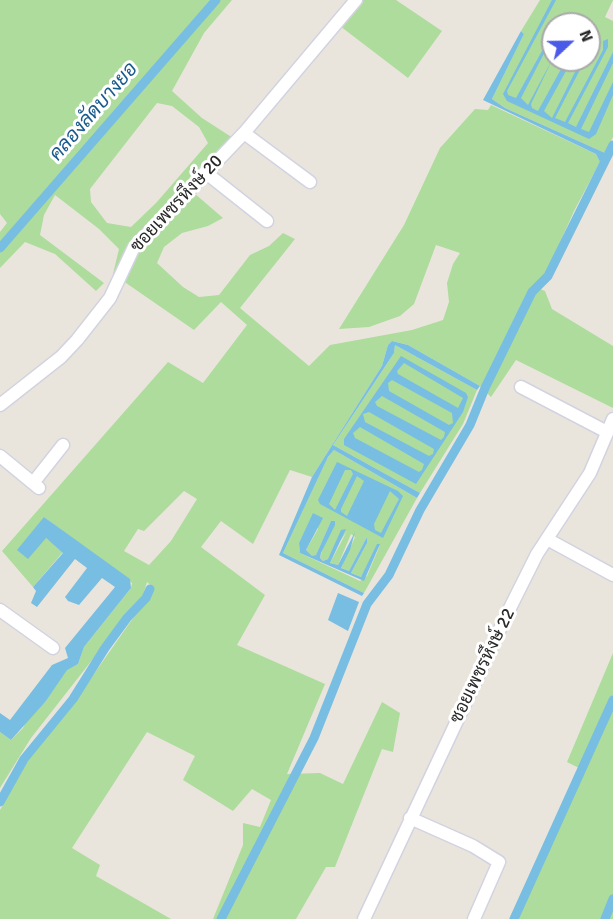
<!DOCTYPE html>
<meta charset="utf-8">
<style>
body{margin:0}
#map{position:relative;width:613px;height:919px;overflow:hidden;background:#eae5dc;font-family:Signika,sans-serif}
canvas{display:block}
.north{position:absolute;left:541px;top:12px;width:60px;height:60px;box-sizing:border-box;background:#fff;border:2px solid #a9a9a9;border-radius:50%;rotate:68deg;font-size:16px;font-weight:700;line-height:24px;text-align:center;color:#292929}
.north::after{content:'';display:block;margin:auto;width:21px;height:27px;background:#4b5be8;clip-path:polygon(50% 0,100% 100%,50% 72%,0 100%)}
</style>
<div id="map">
<canvas width="613" height="919"></canvas>
<div class="north">N</div>
</div>
<script>
const ctx = document.querySelector('canvas').getContext('2d');
ctx.lineJoin = 'round';
function paint(path, color) { ctx.fillStyle = color; ctx.fill(path, 'evenodd'); }
const poly = rows => new Path2D(rows.map(r => 'M' + r).join(''));
function strokePath(path, color, width, dash) { ctx.strokeStyle = color; ctx.lineWidth = width; ctx.lineCap = dash ? 'butt' : 'round'; ctx.setLineDash(dash || []); ctx.stroke(path); }
function write(font, color, halo, rows, align = 'center') {
  ctx.font = font + ' Signika,Sarabun,sans-serif'; ctx.lineWidth = 6; ctx.setLineDash([]); ctx.textBaseline = 'middle'; ctx.strokeStyle = halo; ctx.fillStyle = color; for (const [text, x, y, turn = 0] of rows) {
    ctx.save(); ctx.translate(x, y); ctx.rotate((+turn || 0) * Math.PI / 180); ctx.textAlign = isNaN(turn) ? turn : align; if (halo) ctx.strokeText(text, 0, 0); ctx.fillText(text, 0, 0); ctx.restore();
  }
}
const green = poly([
 [0,0,232,0,204,33,172,91,202,118,233,138,194,193,223,218,208,226,182,233,164,247,157,263,183,287,199,297,219,295,250,255,269,246,283,233,295,239,240,308,309,366,330,345,412,330,443,320,449,302,447,283,453,264,460,253,436,245,414,304,400,316,369,327,339,329,404,225,440,148,475,109,488,110,491,105,596,154,600,162,574,211,546,274,535,287,545,291,552,309,613,346,613,408,516,360,491,397,480,386,408,345,392,341,388,345,382,366,312,477,290,470,253,544,221,521,201,547,265,595,237,645,325,684,287,774,320,773,343,784,382,702,400,713,393,752,382,749,335,867,326,867,296,919,213,919,243,845,243,823,260,827,271,800,252,789,233,811,183,780,195,756,147,732,72,848,100,865,96,876,171,919,0,919,0,810,32,753,73,704,154,588,147,582,143,595,31,738,0,788,0,732,11,740,23,728,26,721,46,701,67,669,78,664,84,647,131,588,132,583,44,517,46,538,63,552,33,587,2,551,168,362,203,383,247,325,221,302,194,330,113,274,119,249,99,229,55,195,44,215,40,235,104,283,96,291,55,254,25,242,0,268,0,232,7,223,0,214],
 [157,103,172,106,199,127,208,143,156,203,131,227,107,223,91,202,90,189],
 [184,491,197,499,171,541,149,565,124,551,138,529,144,531],
 [363,0,396,0,442,31,408,78,340,26],
 [540,0,613,0,605,17,613,21,613,137,605,153,505,108,492,99,524,34,521,31],
 [553,24,589,24,589,60,553,60],
 [395,345,477,390,463,424,420,493,333,445,394,353],
 [334,450,417,498,364,593,283,553,328,457],
 [314,513,318,529,306,550,312,557,316,555,331,521,320,558,323,561,328,559,347,531,330,563,338,565,351,534,355,537,341,568,349,571,367,537,367,543,351,573,361,577,380,545,367,576,360,581,300,553,299,543],
 [613,653,613,919,509,919,579,768,567,762]
]);
const water = poly([
 [552,0,556,0,507,91,508,95,516,98,553,31,553,36,521,98,528,105,553,58,531,104,532,108,538,111,566,60,572,60,544,111,552,118,581,60,585,60,555,118,565,122,603,50,603,41,608,39,608,47,568,123,576,127,613,52,613,63,581,129,589,132,613,82,613,95,596,134,589,139,507,101,503,94],
 [521,31,524,34,492,99,505,108,605,153,600,162,596,154,483,100],
 [392,341,408,345,480,386,477,390,395,345,394,353,333,445,420,493,417,498,334,450,328,457,283,553,364,593,362,596,279,555,312,477,382,366,388,345],
 [401,356,466,393,468,397,463,412,416,484,344,445,344,439],
 [404,363,463,398,458,408,398,374,397,371],
 [392,380,452,413,453,423,449,425,389,391,388,383],
 [382,396,445,432,444,437,441,440,377,406,375,402],
 [369,412,434,449,433,454,429,456,365,422,363,414],
 [360,427,424,464,422,470,419,472,355,438,353,433],
 [337,462,398,491,403,496,383,538,320,504,318,500],
 [345,470,351,470,353,474,335,510,329,504],
 [357,476,364,481,347,516,341,512,341,509],
 [390,491,399,499,381,533,375,530,374,524],
 [313,513,323,518,306,550,312,556,316,555,331,521,335,521,335,525,321,553,320,558,323,561,328,559,341,530,346,529,330,563,338,565,355,532,350,550,341,568,349,571,367,537,367,543,351,573,361,577,377,544,380,544,364,581,300,553,299,543],
 [44,517,130,579,131,588,84,647,78,664,67,670,46,701,11,740,0,732,0,713,10,720,52,665,68,658,65,648,115,587,102,578,79,605,68,601,65,597,87,568,75,559,37,607,31,603,36,591,33,587,63,553,46,538,28,559,17,550],
 [338,593,359,602,348,631,328,620]
]);
const canal = poly([
 [0,248,216,0],
 [0,802,24,759,73,699,105,648,127,618,146,598,150,589],
 [221,919,314,738,367,604,389,575,420,510,470,425,485,388,532,292,548,276,613,145],
 [514,919,613,700],
 [605,919,613,899]
]);
const minor = poly([
 [244,133,310,182],
 [205,172,267,221],
 [521,387,607,432],
 [0,405,61,357,77,340,110,298,133,249,244,133,356,0],
 [0,456,39,488],
 [33,483,63,445],
 [547,539,613,575],
 [0,610,53,648],
 [410,818,473,846,499,862,474,919],
 [364,919,509,610,537,554,590,473,613,419]
]);
const streetNames = [
 ["ซอยเพชรหึงษ์ 20",177,204,-47],
 ["ซอยเพชรหึงษ์ 22",483,666,-64]
];
const waterNames = [
 ["คลองลัดบางยอ",94,112,-49]
];
paint(green, '#addc9d');
paint(water, '#78bde2');
strokePath(canal, '#78bde2', 9);
strokePath(minor, '#d2d3e0', 15);
strokePath(minor, '#fff', 12);
write('18px', '#292929', '#fff', streetNames);
write('italic 20px', '#1a5b8c', '#fff', waterNames);
</script>
